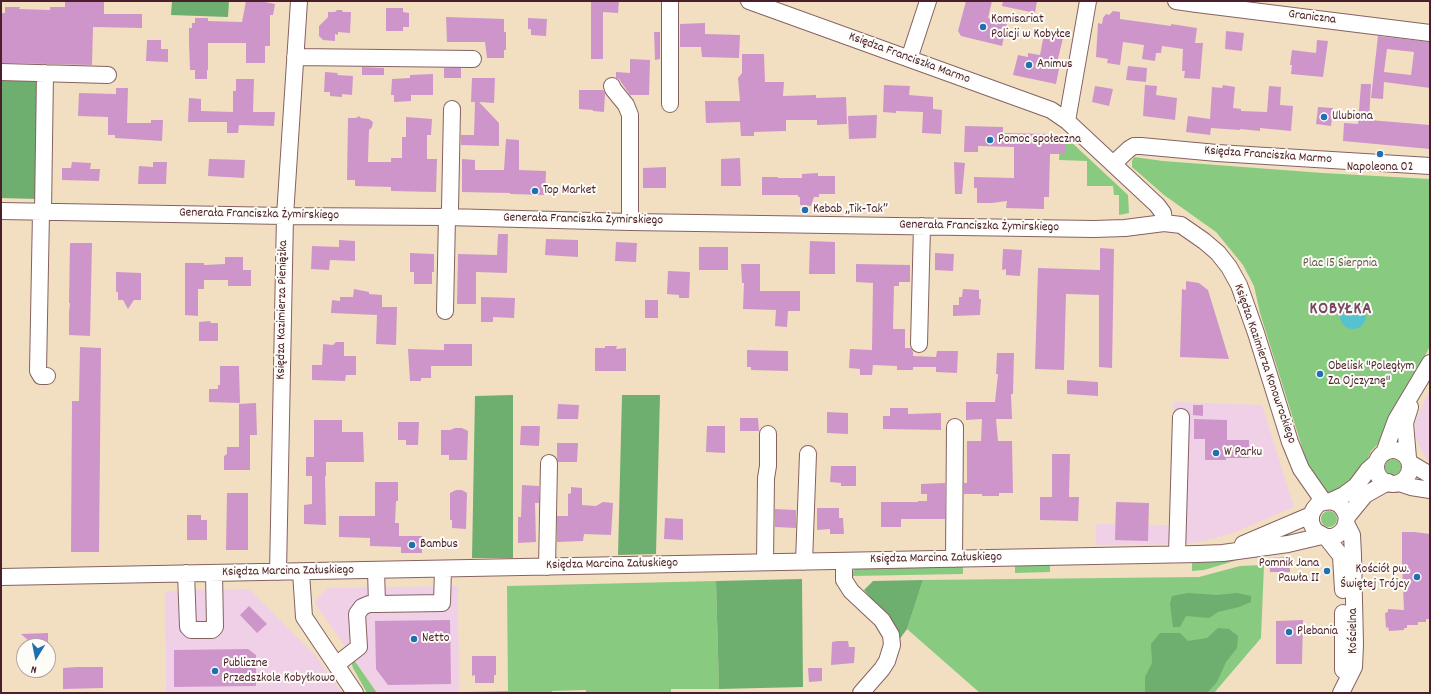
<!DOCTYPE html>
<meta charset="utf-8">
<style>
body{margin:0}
#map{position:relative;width:1431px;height:694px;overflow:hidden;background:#f2dfc1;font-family:Dekko,sans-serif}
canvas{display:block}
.frame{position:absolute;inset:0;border:2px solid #4a1f2b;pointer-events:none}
.north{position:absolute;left:16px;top:638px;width:40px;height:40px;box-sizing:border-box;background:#fdfcf7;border:1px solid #b5a4a5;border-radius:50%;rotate:190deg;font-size:11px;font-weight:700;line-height:16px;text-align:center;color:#4a1f2b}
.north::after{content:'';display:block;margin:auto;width:14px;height:18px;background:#1f6fb2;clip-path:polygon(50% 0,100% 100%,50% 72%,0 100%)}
</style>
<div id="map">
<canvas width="1431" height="694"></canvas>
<div class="frame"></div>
<div class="north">N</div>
</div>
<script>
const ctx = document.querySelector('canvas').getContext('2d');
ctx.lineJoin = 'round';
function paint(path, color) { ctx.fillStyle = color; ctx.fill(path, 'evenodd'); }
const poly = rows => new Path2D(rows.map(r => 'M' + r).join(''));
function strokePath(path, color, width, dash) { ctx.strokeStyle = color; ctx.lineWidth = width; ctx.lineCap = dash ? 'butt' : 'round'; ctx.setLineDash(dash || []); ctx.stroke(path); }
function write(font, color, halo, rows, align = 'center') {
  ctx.font = font + ' Dekko,sans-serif'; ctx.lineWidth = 4; ctx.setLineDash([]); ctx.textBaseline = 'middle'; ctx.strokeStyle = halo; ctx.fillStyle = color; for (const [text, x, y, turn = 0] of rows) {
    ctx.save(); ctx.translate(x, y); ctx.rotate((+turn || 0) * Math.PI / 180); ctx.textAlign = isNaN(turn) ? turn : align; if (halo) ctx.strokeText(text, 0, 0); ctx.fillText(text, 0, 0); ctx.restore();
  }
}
const built = poly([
 [1430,389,1430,464,1420,448,1415,434,1416,420],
 [1174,402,1262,405,1294,507,1233,533,1203,541,1185,544,1096,545,1096,524,1169,525],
 [458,586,459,692,376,691,314,602,328,588],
 [249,589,315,655,342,693,166,693,165,591]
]);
const green = poly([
 [1065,138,1069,140,1128,195,1129,213,1119,215,1119,195,1114,195,1113,186,1087,186,1087,161,1059,160,1060,141],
 [1134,157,1163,161,1323,173,1430,179,1430,346,1382,440,1371,451,1361,475,1333,493,1322,492,1312,479,1260,313,1254,286,1243,265,1216,232,1164,195,1132,167,1132,161],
 '1385 467a8 8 0 1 1 16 0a8 8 0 1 1-16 0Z',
 '1321 519a8 8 0 1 1 16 0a8 8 0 1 1-16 0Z',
 [1258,554,1204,570,1192,571,1192,561],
 [1050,563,1050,572,1015,573,1015,564],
 [963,565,963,574,851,576,852,572,856,568],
 [1264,565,1261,638,1214,693,980,693,907,629,923,580,1199,577,1240,566],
 [716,581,719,689,671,689,671,693,586,693,586,690,552,691,552,693,467,693,467,692,508,691,507,586],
 [352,657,377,693,367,693,353,668,351,661]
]);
const forest = poly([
 [172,1,229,1,228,17,171,15],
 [1,79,37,79,36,110,39,114,37,199,1,198],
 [513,395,513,558,472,558,475,396],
 [622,395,660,395,656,554,618,555],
 [802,579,803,687,719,689,716,581],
 [923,580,907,629,899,640,897,628,864,590,873,581],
 [1188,593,1217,595,1237,593,1251,596,1251,602,1239,607,1218,612,1209,618,1186,616,1180,627,1173,627,1170,604,1172,596],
 [1218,628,1229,629,1238,636,1237,648,1226,662,1217,682,1207,693,1145,693,1145,677,1152,663,1151,644,1160,633,1180,633,1188,641,1207,638]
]);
const water = poly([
 '1340 316a13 13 0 1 1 26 0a13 13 0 1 1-26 0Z'
]);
const building = poly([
 [65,1,104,1,104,14,142,14,142,28,93,27,92,65,1,63,1,13,5,13,5,7,20,7,19,9,50,10,50,7,65,7],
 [246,1,266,1,265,2,275,4,273,15,270,15,270,46,265,46,265,63,246,63,246,43,208,43,208,70,207,70,207,79,195,79,195,70,190,70,189,43,189,28,192,28,192,23,195,23,195,18,208,18,208,21,242,22],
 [591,1,619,1,618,13,603,12,603,59,591,59],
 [966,1,992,1,988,18,1007,23,1002,46,961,36,958,31],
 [1003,1,1037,1,1035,13,1002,6],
 [386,8,403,8,403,12,409,13,409,27,403,27,403,31,386,31],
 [337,10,342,10,343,12,351,12,350,33,338,32,338,35,335,34,335,41,323,40,319,36,319,26,328,17,328,12,335,12],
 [1113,11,1120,12,1120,19,1171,26,1171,24,1197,28,1195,43,1203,43,1200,79,1184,78,1185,71,1182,71,1183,49,1162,46,1161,53,1156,53,1155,61,1142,59,1144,45,1123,42,1120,65,1107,63,1108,59,1096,57,1098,23,1102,24,1103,18,1106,14,1109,15],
 [446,17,504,19,504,32,506,32,506,50,504,50,504,58,487,58,485,42,447,42],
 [528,18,547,19,546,36,531,35,531,29,528,29],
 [705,23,705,34,740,35,739,58,702,57,701,47,680,47,680,24],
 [1226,31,1244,33,1242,51,1225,49],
 [654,32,660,32,660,59,655,60],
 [1044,34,1063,38,1057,63,1060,64,1056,84,1013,75,1018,55,1028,57,1028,53,1040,55],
 [1378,36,1430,42,1430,88,1384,82,1383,99,1371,98],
 [1387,49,1414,52,1411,75,1384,72],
 [147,40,161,40,161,49,168,49,168,62,146,61],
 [1317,40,1328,41,1323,77,1291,74,1292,65,1290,65,1292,50,1316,53],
 [742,54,764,54,765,82,784,82,783,96,816,95,816,98,846,97,847,124,817,125,817,120,786,120,786,131,754,132,754,136,741,136,740,122,706,123,705,101,740,101,738,78,742,73],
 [630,59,650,60,649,95,630,95,619,79,616,78,616,72,630,73],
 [1128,66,1147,68,1146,82,1126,80],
 [362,67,384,68,384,75,362,75],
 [444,68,461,68,461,78,444,78],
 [325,72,338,73,337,75,353,76,352,95,342,94,342,97,330,96,330,92,324,92],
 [433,74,433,95,411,95,411,101,394,102,394,95,391,95,392,79,410,78,410,75],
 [472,78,495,78,494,103,479,102,499,123,499,146,461,145,461,135,474,135,475,102,471,102],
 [236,79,254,79,253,112,275,112,274,126,239,125,238,133,227,133,227,122,188,122,189,98,201,99,201,111,233,112,233,91,236,91],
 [1361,84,1371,84,1369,120,1430,125,1430,149,1343,141,1344,123,1358,124],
 [884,85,910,86,909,95,933,97,933,109,942,110,941,134,922,133,923,112,896,111,896,113,883,112],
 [1145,85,1157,86,1156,95,1177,98,1175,120,1143,116],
 [1223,85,1235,87,1233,108,1241,109,1241,111,1267,112,1269,86,1281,87,1280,105,1293,106,1291,131,1260,128,1260,131,1240,129,1240,130,1211,128,1210,135,1186,132,1188,116,1210,119,1212,87,1222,88],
 [1095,86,1113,89,1109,106,1092,102],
 [116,88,128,88,127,123,151,123,151,120,163,120,162,141,115,138,115,135,108,135,108,117,78,116,79,93,116,94],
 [579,90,603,90,605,93,604,112,593,111,593,110,579,109],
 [1318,107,1333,108,1331,126,1316,124],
 [877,115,876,138,849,139,848,116],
 [359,116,361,118,369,119,373,122,372,127,369,130,368,162,391,162,391,158,402,158,402,137,406,137,406,117,432,119,431,135,427,135,427,159,437,159,436,192,391,191,391,187,355,186,355,180,347,180,348,118,356,118],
 [965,126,1003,127,1003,133,1050,134,1050,142,1066,142,1066,154,1050,154,1049,197,1044,197,1044,209,1006,208,1007,201,992,203,977,203,977,188,974,188,974,177,1014,178,1014,147,978,146,978,152,964,152],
 [506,139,519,140,519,170,546,171,545,195,510,194,510,193,462,192,462,159,475,160,475,170,504,170],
 [740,158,741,186,721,186,721,159],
 [209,159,245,160,244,178,208,176],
 [72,162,91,163,90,169,100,169,99,181,62,180,62,168,71,168],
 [153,162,167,162,166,184,138,184,139,166,153,167],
 [954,162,965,163,962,194,955,194],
 [666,167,666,188,643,188,643,168],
 [818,173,818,176,835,176,835,194,819,194,819,197,814,197,811,206,800,205,800,197,798,197,798,195,762,195,762,177,778,177,778,178,802,178,802,174],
 [498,234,508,234,507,273,476,272,476,304,457,304,458,254,497,255],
 [546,239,578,240,578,257,545,255],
 [339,240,355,241,355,261,330,260,329,270,311,269,312,246,339,247],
 [810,241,835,242,835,274,809,274],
 [616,242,637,243,636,262,615,261],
 [70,243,92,243,90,336,69,335,69,313,70,303,69,303],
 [699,247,728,247,728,270,699,270],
 [1100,248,1114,249,1112,368,1099,367,1099,295,1066,294,1064,370,1035,369,1038,268,1100,270],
 [1003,249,1022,250,1020,276,1006,275,1006,269,1002,270],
 [410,253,434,254,434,272,432,272,432,284,414,284,414,272,410,272],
 [935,253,954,254,953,271,935,270],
 [225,257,243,257,243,270,251,270,251,286,228,286,228,280,204,280,204,289,198,289,198,316,185,315,185,263,204,263,204,265,225,264],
 [741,264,760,264,760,291,800,291,800,311,788,311,787,327,775,326,776,310,743,309,744,283,742,283],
 [856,264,910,265,910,282,899,282,899,286,894,286,893,329,905,329,905,348,911,348,913,352,913,356,936,357,937,351,958,351,957,373,936,372,936,367,913,367,913,370,897,370,897,366,873,365,872,375,860,375,860,369,849,368,850,349,872,350,873,283,856,282],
 [668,271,690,272,689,298,679,298,679,295,667,294],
 [116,272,141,273,141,300,134,300,128,309,123,300,118,300,118,292,116,292],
 [1186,281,1199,283,1208,290,1229,359,1180,357,1182,289,1186,290],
 [354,289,369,292,369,294,382,295,382,307,397,307,396,345,376,344,377,315,331,313,332,300,340,301,340,297,353,297],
 [963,289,979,290,979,299,981,299,980,315,953,316,953,305,959,305,959,297,962,297],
 [481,297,515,298,514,318,493,317,493,322,481,322],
 [645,300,658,300,658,318,645,318],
 [210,321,211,323,218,323,218,341,199,341,199,322],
 [336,342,344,342,344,356,356,356,356,375,346,375,345,381,312,380,312,365,322,365,323,344,333,345],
 [444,344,472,344,472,366,431,366,431,378,421,378,421,381,410,381,408,349,444,350],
 [605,346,617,346,616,349,626,348,626,371,595,371,595,348,605,348],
 [80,347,101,348,99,552,71,552,72,401,79,401],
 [747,350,788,351,788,371,751,370,751,367,747,367],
 [997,353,1014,353,1013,394,1011,394,1012,419,996,419,998,441,1012,441,1013,493,999,493,999,496,982,496,982,494,964,494,964,483,967,483,967,441,981,441,982,419,966,420,966,402,995,402,998,374,996,374],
 [220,366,239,366,240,403,209,402,209,389,218,389,218,385,220,385],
 [1067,380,1098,382,1098,396,1067,394],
 [256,403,257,435,250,435,250,470,224,470,224,456,227,454,227,447,239,447,239,404],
 [558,404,579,405,578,419,557,419],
 [1193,405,1203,405,1203,416,1193,415],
 [890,408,908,408,908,414,941,413,941,430,883,429,883,416,890,416],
 [827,412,848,413,848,434,827,433],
 [740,418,758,418,759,431,740,431],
 [1194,419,1227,420,1227,440,1249,440,1249,458,1226,458,1226,460,1205,460,1205,439,1194,439],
 [314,420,342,420,342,432,363,432,364,462,326,462,326,476,325,476,326,525,304,524,304,505,312,504,312,476,306,476,306,457,314,457],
 [398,422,419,422,418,445,406,445,406,440,398,440],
 [521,426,540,426,539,446,520,445],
 [707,426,725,426,725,453,706,452],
 [455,428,462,428,468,431,467,460,449,460,449,455,441,455,441,430,450,430],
 [557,443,578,443,577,462,558,462,557,458],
 [1052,454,1070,454,1069,497,1079,497,1078,521,1040,520,1040,497,1052,497],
 [831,466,856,466,856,486,841,486,841,483,830,482],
 [375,482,398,482,398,501,396,501,395,523,399,523,399,536,422,536,422,553,401,553,401,547,370,546,370,538,339,537,339,516,375,516],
 [945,483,945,519,901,519,901,527,881,527,881,502,918,502,918,501,927,501,927,494,921,494,921,484],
 [522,485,539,486,539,503,535,503,536,542,518,543,518,517,521,517],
 [571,487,582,488,582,505,596,506,603,502,613,503,611,535,584,534,583,541,557,542,557,516,568,516,568,494,571,493],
 [456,490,462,490,467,493,466,529,452,528,452,520,450,520,450,493],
 [227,493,248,493,248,550,226,550],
 [1116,502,1149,503,1148,541,1115,540],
 [817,508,839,508,839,518,843,518,844,534,830,534,830,529,817,530],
 [775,509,796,510,796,528,775,527],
 [187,515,201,515,201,520,207,520,207,540,187,540],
 [665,518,683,519,683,540,664,539],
 [1402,532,1414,532,1430,534,1430,619,1426,619,1426,622,1418,622,1418,625,1407,625,1407,628,1404,628,1404,630,1389,631,1388,627,1386,628,1385,613,1388,612,1388,609,1404,610,1402,564],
 [1290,557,1290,572,1270,572,1269,558],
 [249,606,267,624,257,633,240,615],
 [450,620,451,684,388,685,376,669,375,621],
 [1303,620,1302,664,1276,664,1276,621],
 [48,633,48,646,29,646,29,641,21,634],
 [837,641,848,641,849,647,855,647,854,663,831,665,832,642],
 [248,649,256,655,256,686,174,687,174,650],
 [472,656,496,656,496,675,494,675,494,683,475,683,475,675,472,676],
 [77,667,103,667,103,688,63,689,63,668],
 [808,668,822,668,822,681,809,682]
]);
const minor = poly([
 [749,1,1051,110,1067,121,1157,205,1163,213,1164,223],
 [1176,1,1197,4],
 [1196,1,1197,4,1430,33],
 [295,57,473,59],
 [909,59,928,1],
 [1,72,108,75],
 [612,86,613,89,626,105,630,115,630,222],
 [670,104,670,1],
 [1067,121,1088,1],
 [1113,164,1129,149,1134,146,1141,146,1217,153,1430,166],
 [1,211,285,216,447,217,630,222,1094,229,1125,228,1164,223,1181,225,1204,241,1218,253,1229,267,1239,285,1256,333,1290,442,1301,469,1324,502],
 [41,212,38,371,41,376,47,376],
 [43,212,45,73],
 [445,311,447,217,450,209,452,109],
 [919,344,922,226],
 '1376 467a17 17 0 1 1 34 0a17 17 0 1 1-34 0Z',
 [1384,453,1396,420,1430,363],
 [1408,458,1405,423,1410,407],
 [1410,463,1430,475],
 [1399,483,1411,487,1430,490],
 [1331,501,1339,504,1344,510,1347,517,1346,523,1344,529,1339,534,1333,537,1326,537,1315,531,1311,523,1311,515,1314,509,1318,504,1324,502,1331,501,1344,495,1356,486,1368,470,1377,462],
 [1347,517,1365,495,1388,482],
 [1326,537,1341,556,1343,590],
 [1243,544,1311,515],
 [1177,554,1181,417],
 [954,559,955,427],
 [844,561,844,580,851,591,882,620,891,635,892,645,887,661,882,669,861,693],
 [765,562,766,478,768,466,768,434],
 [804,562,808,454],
 [547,567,549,463],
 [376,570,377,604,442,603,443,569],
 [278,572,285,216,299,1],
 [301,572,304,617,355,693],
 [186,573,188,627,191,630,212,630,215,627,214,573],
 [1,577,1198,554,1223,553,1288,544,1322,536],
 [336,665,359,647,357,614,362,607,369,604,377,604],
 [1343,670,1343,613],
 [1341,693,1354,667,1355,645,1353,555,1352,535,1346,523]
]);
const markers = [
 [983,27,4,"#1f6fb2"],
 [1029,65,4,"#1f6fb2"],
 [1324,117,4,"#1f6fb2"],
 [990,140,4,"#1f6fb2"],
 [1380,154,4,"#1f6fb2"],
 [535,191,4,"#1f6fb2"],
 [805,210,4,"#1f6fb2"],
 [1320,374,4,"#1f6fb2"],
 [1216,453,4,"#1f6fb2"],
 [412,545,4,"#1f6fb2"],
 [1327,571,4,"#1f6fb2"],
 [1417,577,4,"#1f6fb2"],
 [1289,632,4,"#1f6fb2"],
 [414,639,4,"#1f6fb2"],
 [215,671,4,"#1f6fb2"]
];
const streetNames = [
 ["Graniczna",1312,18,7],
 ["Księdza Franciszka Marmo",909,59,20],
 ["Księdza Franciszka Marmo",1268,156,4],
 ["Generała Franciszka Żymirskiego",259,215,1],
 ["Generała Franciszka Żymirskiego",583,220,1],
 ["Generała Franciszka Żymirskiego",979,227,1],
 ["Księdza Kazimierza Pieniążka",283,310,-89],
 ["Księdza Kazimierza Konowrockiego",1264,364,71],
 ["Księdza Marcina Załuskiego",936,559,-1],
 ["Księdza Marcina Załuskiego",612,565,-1],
 ["Księdza Marcina Załuskiego",288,572,-1],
 ["Kościelna",1354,631,-90]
];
const poiNames = [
 ["Komisariat",991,20],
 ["Policji w Kobyłce",991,35],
 ["Animus",1037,65],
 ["Ulubiona",1332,117],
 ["Pomoc społeczna",998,140],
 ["Napoleona 02",1380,168,"center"],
 ["Top Market",543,191],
 ["Kebab „Tik-Tak”",813,210],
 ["Obelisk \"Poległym",1328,367],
 ["Za Ojczyznę\"",1328,382],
 ["W Parku",1224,453],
 ["Bambus",420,545],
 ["Pomnik Jana",1319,564,"right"],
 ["Pawła II",1319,579,"right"],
 ["Kościół pw.",1409,570,"right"],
 ["Świętej Trójcy",1409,585,"right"],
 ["Plebania",1297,632],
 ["Netto",422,639],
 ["Publiczne",223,664],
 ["Przedszkole Kobyłkowo",223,679]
];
const parkNames = [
 ["Plac 15 Sierpnia",1340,264]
];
const districtNames = [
 ["KOBYŁKA",1341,311]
];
paint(built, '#efd0e6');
paint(green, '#89ca81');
paint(forest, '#6eae6f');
paint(water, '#56c2cf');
paint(building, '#ce95ca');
strokePath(minor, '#856260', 18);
strokePath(minor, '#fff', 16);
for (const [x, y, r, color] of markers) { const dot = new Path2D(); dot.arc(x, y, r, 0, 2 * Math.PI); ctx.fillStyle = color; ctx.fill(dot); strokePath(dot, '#fdfcf7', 1.5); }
write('13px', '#4a1f2b', '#fdfcf7', streetNames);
write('13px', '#4a1f2b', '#fdfcf7', poiNames, 'left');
write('13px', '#605b49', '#fdfcf7', parkNames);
ctx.letterSpacing = '1px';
write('bold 17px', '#784863', '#fdfcf7', districtNames);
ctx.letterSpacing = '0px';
</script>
